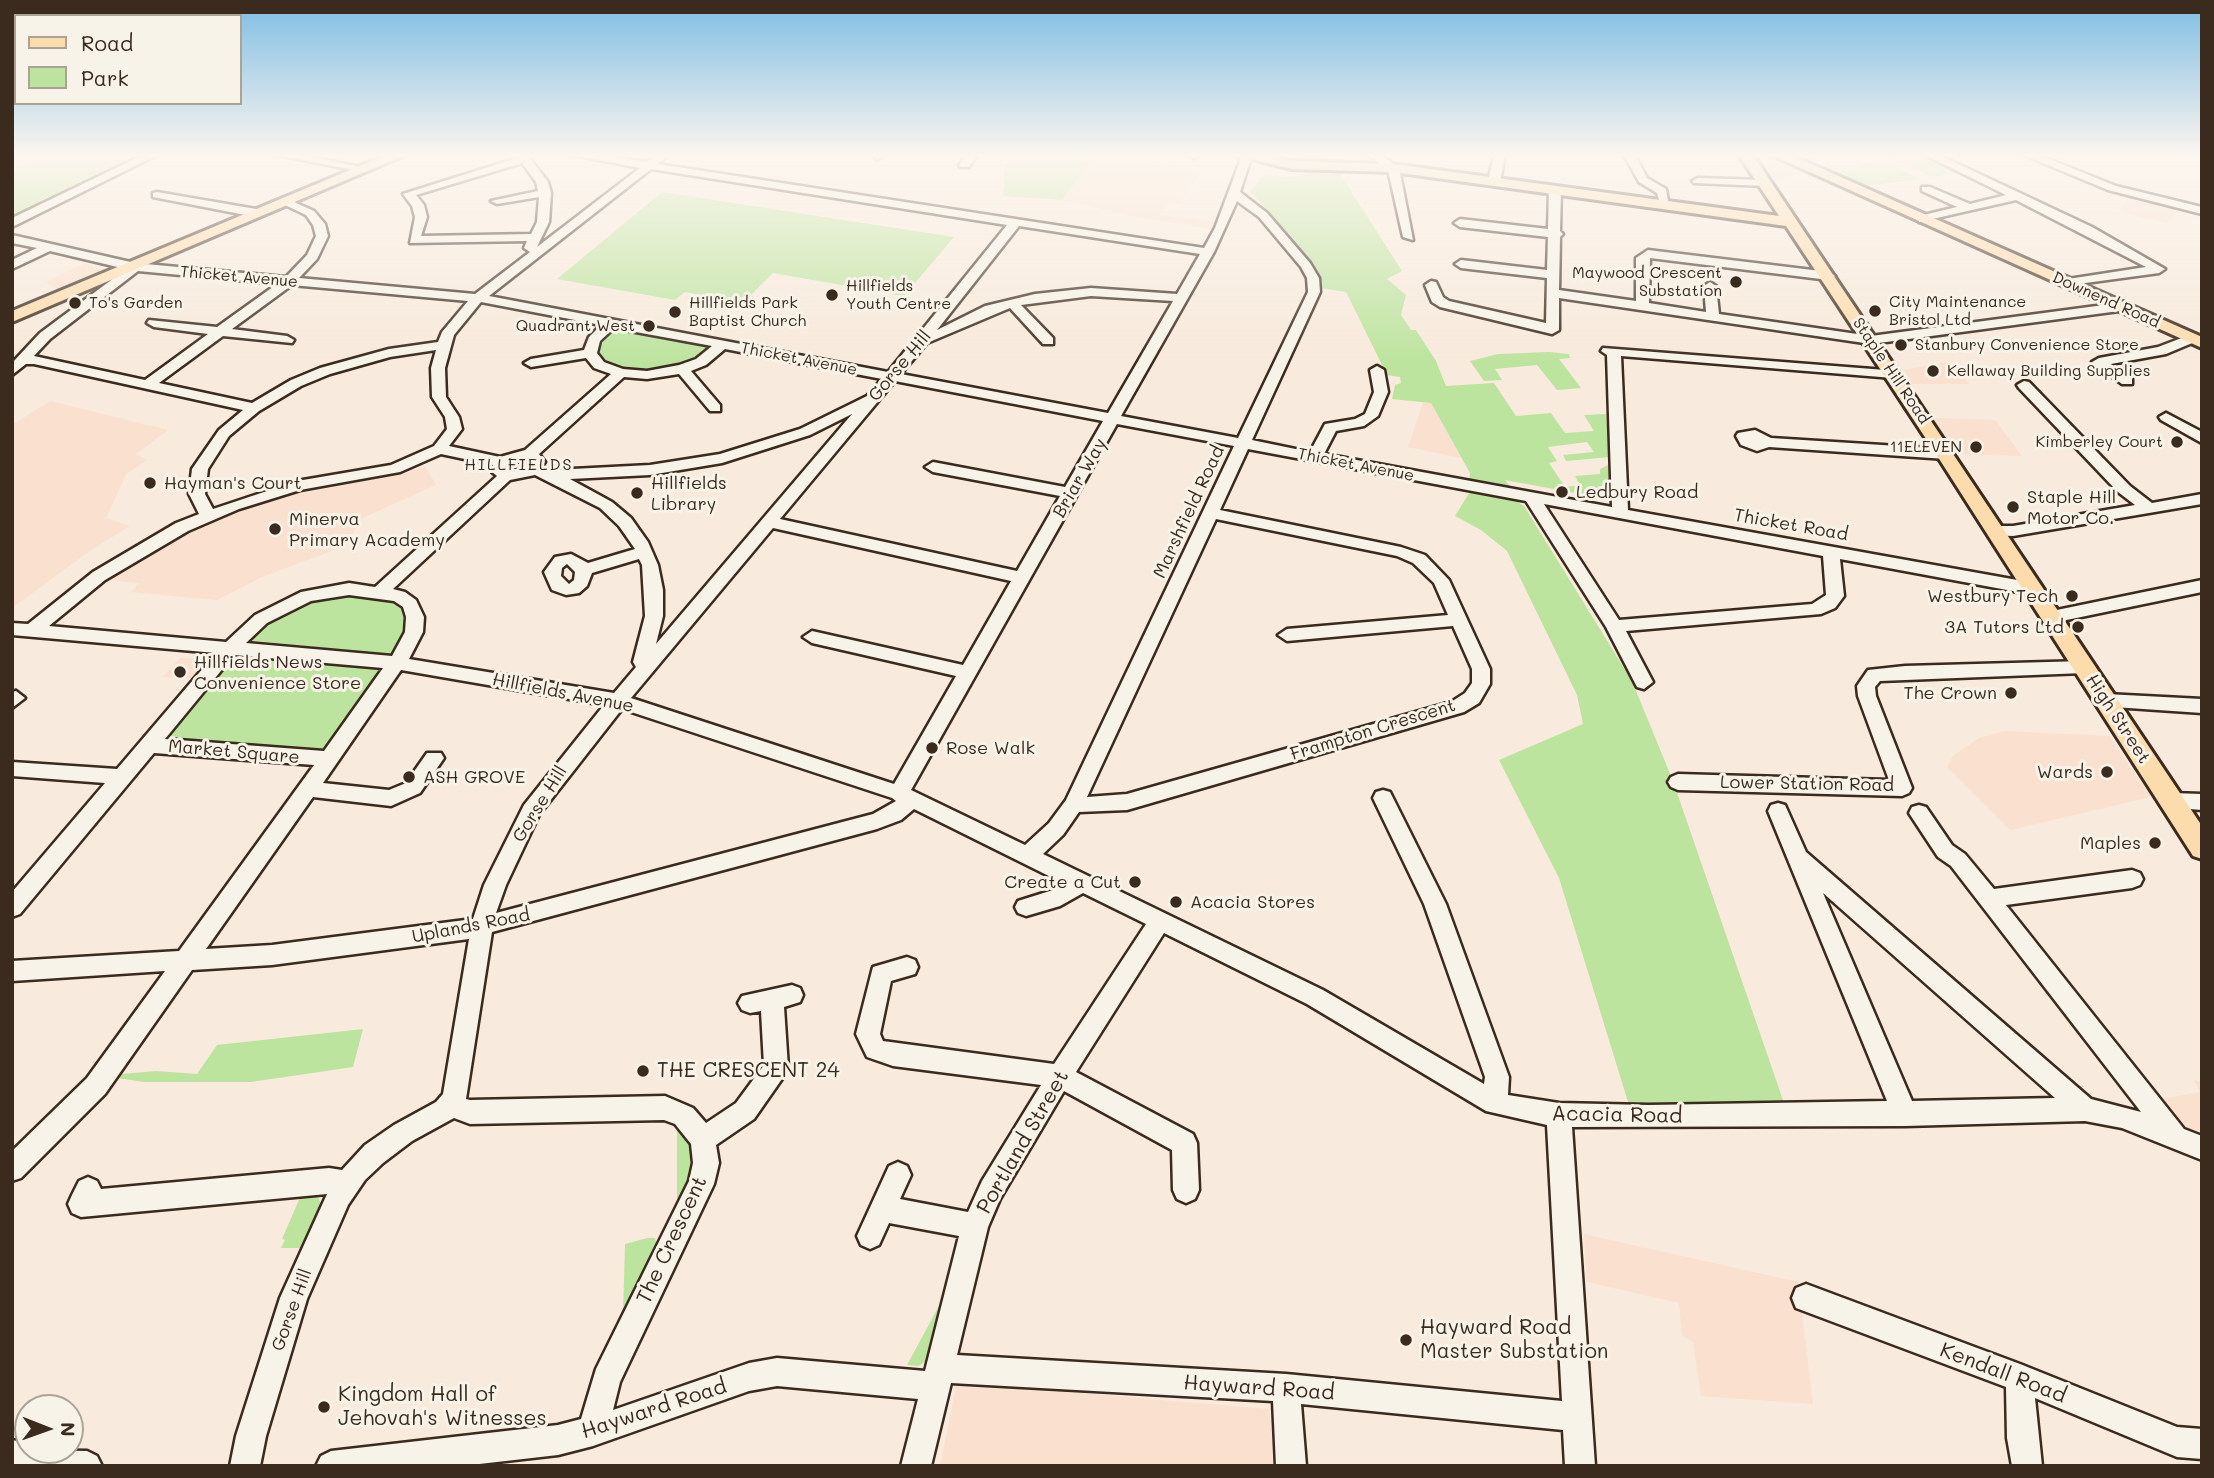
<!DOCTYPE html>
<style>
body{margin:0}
#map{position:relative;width:2214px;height:1478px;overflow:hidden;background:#f8eadc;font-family:Mali,sans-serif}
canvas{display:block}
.frame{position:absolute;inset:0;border:14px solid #3b2a1e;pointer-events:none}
.legend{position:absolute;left:14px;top:14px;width:228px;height:91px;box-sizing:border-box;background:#f7f3e8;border:2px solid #aca397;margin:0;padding:9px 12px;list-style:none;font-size:21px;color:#3b2a1e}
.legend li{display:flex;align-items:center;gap:14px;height:35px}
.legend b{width:35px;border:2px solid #aca397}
.north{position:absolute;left:14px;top:1394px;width:70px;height:70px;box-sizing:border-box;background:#f7f3e8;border:2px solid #aca397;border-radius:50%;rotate:91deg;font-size:19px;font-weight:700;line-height:28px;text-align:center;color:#3b2a1e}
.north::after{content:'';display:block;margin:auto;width:24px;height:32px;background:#3b2a1e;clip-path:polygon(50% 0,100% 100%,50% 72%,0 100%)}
</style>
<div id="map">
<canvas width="2214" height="1478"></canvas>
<div class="frame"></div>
<ul class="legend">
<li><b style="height:9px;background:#fcdcac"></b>Road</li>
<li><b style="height:19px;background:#bde49f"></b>Park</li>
</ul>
<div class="north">N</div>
</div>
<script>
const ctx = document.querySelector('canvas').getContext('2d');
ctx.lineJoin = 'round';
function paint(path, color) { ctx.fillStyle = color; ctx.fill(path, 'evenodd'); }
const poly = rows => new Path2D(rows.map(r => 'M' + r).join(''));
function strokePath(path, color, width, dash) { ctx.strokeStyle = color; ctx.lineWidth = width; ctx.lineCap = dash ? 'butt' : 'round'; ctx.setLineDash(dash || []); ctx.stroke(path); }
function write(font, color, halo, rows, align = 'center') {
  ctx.font = font + ' Mali,sans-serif'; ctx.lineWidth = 6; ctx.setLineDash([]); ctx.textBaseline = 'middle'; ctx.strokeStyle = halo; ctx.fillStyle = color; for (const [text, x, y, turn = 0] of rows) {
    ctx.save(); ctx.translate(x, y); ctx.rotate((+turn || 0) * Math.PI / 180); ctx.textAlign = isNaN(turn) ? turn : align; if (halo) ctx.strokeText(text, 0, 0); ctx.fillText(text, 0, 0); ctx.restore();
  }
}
const built = poly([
 [1011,155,1095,155,1201,172,1180,204,1167,203,1160,215,1215,221,1211,229,1140,218,1062,200,1003,196,1005,170],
 [1752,155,1771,155,1804,173,1774,179],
 [2129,195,2179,208,2168,224,2119,212],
 [85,263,105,271,61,291,45,282],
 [1952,361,1969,384,1913,384,1904,370],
 [50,401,168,430,136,454,147,460,126,474,106,518,130,526,91,550,12,608,12,425],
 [1423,403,1431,403,1461,458,1408,447],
 [1933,418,1995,420,2022,456,1957,454],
 [425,466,436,485,360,519,347,545,262,577,217,600,131,592,139,583,107,580,154,549,236,512,317,488,403,474],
 [180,658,212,660,195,679,163,677],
 [2004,731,2109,736,2151,797,2010,830,1947,767,1953,756,1979,738],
 [2194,1080,2202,1081,2202,1140,2174,1123,2155,1100,2200,1092],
 [1584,1234,1798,1282,1813,1404,1701,1396,1693,1342,1682,1335,1679,1303,1587,1282],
 [957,1383,1269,1409,1275,1466,940,1466]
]);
const green = poly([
 [48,155,145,155,12,219,12,171],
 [1011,155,1095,155,1062,200,1003,196,1005,170],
 [1885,155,1920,155,1957,172,1933,177],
 [1868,162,1874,164,1882,162,1921,179,1865,186,1838,172,1863,167,1861,165],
 [1306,166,1335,166,1402,271,1387,279,1406,295,1401,315,1411,330,1416,330,1436,361,1446,386,1494,383,1516,416,1551,413,1565,433,1594,431,1584,415,1606,414,1610,457,1566,461,1563,455,1594,452,1587,442,1548,447,1557,461,1549,463,1565,487,1580,485,1575,476,1600,474,1600,469,1608,465,1611,489,1606,495,1597,497,1505,480,1512,489,1469,482,1470,473,1431,403,1392,399,1395,385,1401,383,1400,377,1387,375,1346,292,1321,288,1321,279,1314,266,1250,191,1264,175,1289,177,1309,173],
 [662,192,954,237,904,296,773,273,743,303,685,292,675,300,557,279],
 [619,328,677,339,713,348,698,359,673,369,630,370,614,366,601,358,599,351,607,332],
 [1549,352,1569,354,1570,358,1559,359,1581,388,1557,390,1537,365,1495,369,1502,380,1484,381,1470,361,1498,354],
 [1471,490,1512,498,1524,506,1632,681,1673,781,1784,1103,1629,1105,1559,878,1499,760,1583,724,1577,695,1507,551,1481,530,1455,516],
 [346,594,375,596,393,601,402,609,405,634,395,655,246,640,268,620,309,601],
 [233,656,384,669,328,745,319,750,170,739,168,734],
 [363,1029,353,1067,251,1082,144,1082,117,1078,121,1074,156,1071,197,1074,217,1045],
 [677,1123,691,1137,697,1167,677,1210],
 [302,1193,317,1194,321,1204,301,1248,281,1248,285,1240,282,1239],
 [647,1238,655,1238,657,1246,623,1315,625,1244],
 [941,1302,930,1358,919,1366,907,1365]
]);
const minor = poly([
 [143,155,157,155,12,227,12,218,143,155],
 [277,155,302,155,370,169,364,172,277,155],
 [516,155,529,157,548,182,551,193,549,222,537,247,640,168,574,155,602,155,647,162,656,155,668,155,658,164,1204,248,1215,228,1242,156,1252,155,1240,192,1267,213,1310,263,1319,278,1320,292,1252,440,1310,452,1325,424,1355,419,1365,414,1374,392,1370,370,1377,366,1384,370,1388,392,1378,416,1364,426,1336,431,1324,454,1612,507,1607,355,1601,351,1603,348,1898,371,1898,377,1893,378,1621,356,1628,510,2034,583,2040,585,2043,589,2040,593,2034,595,1840,559,1844,596,1835,608,1821,614,1626,631,1653,682,1644,689,1637,687,1606,627,1526,501,1248,449,1220,510,1401,547,1425,555,1449,580,1490,669,1490,684,1479,703,1464,712,1127,810,1079,812,1063,835,1043,854,1323,990,1484,1084,1485,1077,1424,904,1373,798,1376,792,1383,790,1390,792,1446,904,1509,1077,1508,1095,1559,1103,1648,1105,1887,1101,1768,811,1771,805,1778,803,1785,805,1806,852,2091,1099,2141,1112,1951,866,1938,857,1909,813,1912,807,1919,805,1926,807,1952,845,1965,854,1994,889,2132,870,2140,873,2143,879,2140,885,2132,888,2006,905,2184,1129,2202,1136,2202,1160,2122,1128,2085,1121,1905,1126,1572,1127,1595,1466,1565,1466,1563,1430,1301,1404,1306,1466,1276,1466,1273,1401,951,1383,931,1466,901,1466,918,1399,777,1386,749,1391,593,1446,558,1455,462,1466,316,1466,321,1456,331,1451,558,1425,581,1419,596,1369,689,1181,693,1163,691,1144,675,1124,664,1120,470,1124,454,1118,412,1141,383,1163,365,1180,348,1205,307,1299,266,1436,260,1466,230,1466,236,1436,280,1298,327,1194,81,1217,72,1213,68,1204,72,1195,79,1181,88,1177,97,1181,101,1189,329,1168,342,1170,365,1145,394,1125,436,1102,443,1094,469,939,272,965,192,970,105,1094,21,1178,12,1181,12,1151,87,1078,165,971,12,981,12,961,179,951,314,765,154,753,20,914,12,917,12,892,105,783,12,776,12,762,117,769,216,653,12,635,12,623,28,624,93,572,176,523,199,514,189,494,192,469,219,430,243,410,34,364,26,364,12,375,12,363,40,333,126,269,50,251,12,269,12,260,37,248,12,243,12,235,135,263,286,277,307,255,316,236,313,225,306,215,281,203,281,199,285,198,314,211,325,224,328,236,317,259,299,278,475,294,530,252,524,248,527,241,410,243,415,217,412,206,403,194,517,158,516,155],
 [522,163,536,182,538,191,491,201,497,204,539,197,537,222,531,234,421,236,427,217,424,205,416,195,522,163],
 [651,169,1007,225,888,372,489,296,651,169],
 [1237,201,1259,217,1301,267,1307,278,1308,292,1238,438,1121,416,1214,252,1237,201],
 [1019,226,1200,254,1177,294,1091,288,1035,294,985,306,937,330,1019,226],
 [138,271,277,284,217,327,149,320,147,323,154,327,208,334,145,380,34,356,50,339,138,271],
 [292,285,468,301,442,332,438,342,389,349,320,368,291,380,252,403,159,383,223,336,292,343,294,340,287,336,232,329,292,285],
 [1091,296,1173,301,1108,413,901,374,927,343,1010,308,1043,344,1053,344,1053,338,1021,305,1091,296],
 [481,302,601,325,589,337,584,350,531,359,524,363,531,367,586,358,594,368,611,374,525,450,500,457,449,446,462,429,459,417,446,397,445,368,454,335,481,302],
 [614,328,712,346,696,359,679,365,647,371,623,369,604,362,597,353,600,341,614,328],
 [725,349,882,379,867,396,800,429,720,454,650,465,553,470,541,467,545,462,539,454,624,377,647,379,679,374,710,411,720,411,720,405,691,371,706,365,725,349],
 [436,350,431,368,432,397,445,417,447,429,434,446,391,465,297,481,213,509,205,494,208,469,229,436,259,411,301,386,330,374,390,357,436,350],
 [895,381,1103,421,1065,487,933,462,925,467,933,472,1060,496,1017,571,780,519,895,381],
 [852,414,656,644,663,616,663,590,658,565,648,542,631,518,612,502,570,479,650,475,722,463,810,435,852,414],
 [1117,424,1234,446,1066,800,1049,823,1025,845,911,790,1117,424],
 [441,454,493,465,492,472,497,476,375,587,349,583,301,592,255,615,226,642,49,626,105,580,188,531,239,509,300,490,400,472,441,454],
 [525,460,529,462,524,469,508,469,511,463,525,460],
 [535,475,600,508,619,526,635,549,588,563,571,554,555,557,544,572,552,590,566,595,579,593,587,586,592,573,639,559,642,565,645,616,633,662,636,667,614,693,409,659,423,632,424,617,416,600,405,592,393,589,510,480,535,475],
 [1544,504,1823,556,1826,595,1812,604,1619,620,1544,504],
 [1216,519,1397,556,1413,563,1434,583,1448,615,1287,629,1278,635,1287,641,1453,626,1472,669,1472,683,1465,693,1451,702,1127,794,1087,797,1216,519],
 [773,528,1011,581,963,665,812,631,803,637,812,643,956,676,894,784,631,698,773,528],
 [567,564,575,572,574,580,569,584,561,576,562,568,567,564],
 [349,595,394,601,403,607,406,617,405,632,392,656,246,643,267,623,311,601,349,595],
 [234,655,383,668,324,751,165,739,234,655],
 [401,670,604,705,524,805,484,885,473,919,272,945,206,949,313,797,391,806,420,793,444,758,441,753,427,753,406,783,389,790,323,783,401,670],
 [622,709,892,798,896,801,873,814,496,913,506,885,539,815,622,709],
 [914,809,1063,883,1053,890,1018,901,1015,907,1018,913,1026,916,1060,906,1083,893,1146,924,1054,1064,883,1041,880,1034,891,981,915,974,918,967,915,960,907,957,873,967,856,1034,867,1057,893,1066,1041,1085,982,1181,968,1212,900,1199,911,1175,907,1166,898,1162,889,1166,857,1236,861,1245,870,1249,879,1245,889,1223,959,1236,925,1371,777,1358,749,1363,613,1410,620,1382,714,1184,719,1163,716,1145,754,1119,784,1076,788,1068,784,1007,800,1002,803,995,800,988,792,985,742,996,738,1003,742,1010,750,1013,761,1011,764,1065,736,1103,706,1123,693,1108,665,1096,470,1100,466,1099,492,932,877,829,901,820,914,809],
 [1823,893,2055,1098,1912,1101,1823,893],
 [1164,933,1307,1004,1486,1111,1547,1125,1562,1401,1286,1374,957,1355,988,1227,1000,1199,1064,1091,1172,1150,1173,1190,1177,1199,1186,1203,1195,1199,1199,1190,1197,1143,1193,1134,1076,1072,1164,933],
 [873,155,884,155,877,160,873,155],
 [966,155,977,155,969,167,961,167,959,165,966,155],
 [1188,155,1199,155,1194,158,1188,155],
 [1368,155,1381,155,1399,168,1413,240,1403,237,1388,170,1368,155],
 [1494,155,1505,155,1500,181,1494,184,1488,181,1494,155],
 [1624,155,1635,155,1647,178,1666,189,1669,207,1661,207,1657,193,1639,182,1624,155],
 [1925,155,1939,155,2022,194,2092,227,2165,269,2159,273,2063,286,2062,283,2068,279,2146,267,2016,200,1919,222,1919,216,1957,207,1922,191,1922,187,1930,187,1970,204,2006,195,1925,155],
 [2024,155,2039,155,2116,186,2202,207,2202,214,2108,190,2024,155],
 [1698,178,1766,180,1772,183,1766,186,1694,183,1692,181,1698,178],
 [1555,186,1561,189,1560,231,1563,234,1560,237,1559,290,1636,301,1636,258,1648,250,1829,272,1835,276,1829,280,1650,258,1649,303,1706,312,1704,286,1710,282,1716,286,1719,314,1871,336,2119,303,2126,307,2119,311,1871,344,1559,298,1559,330,1552,334,1440,307,1432,302,1425,285,1431,281,1436,282,1443,297,1449,301,1546,323,1547,278,1461,268,1455,264,1461,260,1547,270,1548,237,1460,227,1454,223,1460,219,1548,229,1549,189,1555,186],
 [157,192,256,209,262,213,256,217,153,197,153,193,157,192],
 [2192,334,2199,338,2197,341,2166,354,2111,364,2132,378,2132,384,2122,384,2092,362,2099,358,2158,347,2192,334],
 [2024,381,2029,382,2130,486,2152,503,2202,494,2202,504,2013,536,1990,535,1988,531,1996,526,2013,526,2135,505,2118,492,2019,388,2017,385,2024,381],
 [2166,413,2202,432,2202,443,2161,420,2159,417,2166,413],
 [1755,430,1771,438,1946,449,1954,454,1946,459,1769,447,1757,451,1741,445,1736,436,1738,433,1755,430],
 [2202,580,2202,592,2052,623,2043,617,2052,611,2202,580],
 [2084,661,2093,667,2084,673,1880,681,1875,687,1876,696,1912,788,1909,793,1902,796,1678,790,1671,787,1668,782,1671,777,1678,774,1889,780,1858,696,1857,686,1868,670,1905,666,2084,661],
 [16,691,25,698,12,708,12,692,16,691],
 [2106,694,2202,699,2202,713,2099,706,2097,701,2106,694],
 [2171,793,2202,794,2202,810,2164,807,2161,801,2164,795,2171,793],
 [1806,1284,2020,1364,2177,1427,2202,1429,2202,1459,2177,1457,2035,1398,2042,1466,2012,1466,2007,1438,2006,1387,1796,1308,1792,1298,1796,1288,1806,1284],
 [12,1440,28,1443,28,1450,87,1451,97,1456,102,1466,12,1466,12,1440]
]);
const major = poly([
 [386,155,405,155,12,322,12,311,386,155],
 [1236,155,1264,155,1292,161,1393,164,1779,216,1739,155,1753,155,2202,826,2202,859,2193,856,1936,454,1786,226,1393,172,1292,169,1236,155],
 [1772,155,1791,155,2202,337,2202,348,1772,155]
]);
const markers = [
 [1736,282,7,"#3b2a1e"],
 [832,295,7,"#3b2a1e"],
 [75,303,7,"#3b2a1e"],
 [1875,311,7,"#3b2a1e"],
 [675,312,7,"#3b2a1e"],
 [649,326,7,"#3b2a1e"],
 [1901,345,7,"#3b2a1e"],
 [1933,371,7,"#3b2a1e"],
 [2177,442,7,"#3b2a1e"],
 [1976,447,7,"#3b2a1e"],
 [150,483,7,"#3b2a1e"],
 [1562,492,7,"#3b2a1e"],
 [637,493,7,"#3b2a1e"],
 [2013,507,7,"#3b2a1e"],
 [275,529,7,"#3b2a1e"],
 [2072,596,7,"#3b2a1e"],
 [2078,627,7,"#3b2a1e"],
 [180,672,7,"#3b2a1e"],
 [2011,693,7,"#3b2a1e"],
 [932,748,7,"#3b2a1e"],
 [2107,772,7,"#3b2a1e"],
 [409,777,7,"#3b2a1e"],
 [2155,843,7,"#3b2a1e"],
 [1135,882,7,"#3b2a1e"],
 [1176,902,7,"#3b2a1e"],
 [643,1071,7,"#3b2a1e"],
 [1406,1340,7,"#3b2a1e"],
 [324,1407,7,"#3b2a1e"]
];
const farPoinames = [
 ["Maywood Crescent",1722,273,"right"],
 ["Substation",1722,291,"right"],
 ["Hillfields",846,286],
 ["Youth Centre",846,304],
 ["City Maintenance",1889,302],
 ["Bristol Ltd",1889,320],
 ["To's Garden",89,303],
 ["Hillfields Park",689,303],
 ["Baptist Church",689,321],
 ["Quadrant West",635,326,"right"],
 ["Stanbury Convenience Store",1915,345],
 ["Kellaway Building Supplies",1947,371],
 ["Kimberley Court",2163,442,"right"],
 ["11ELEVEN",1962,447,"right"]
];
const farStreetnames = [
 ["Thicket Avenue",239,277,5],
 ["Downend Road",2106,300,24],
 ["Thicket Avenue",799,359,11],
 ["Staple Hill Road",1891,371,56],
 ["Thicket Avenue",1356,465,11]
];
const farNeighbourhoodnames = [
 ["HILLFIELDS",519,465]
];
const streetNames = [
 ["Gorse Hill",900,366,-50],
 ["Briar Way",1080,478,-60],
 ["Marshfield Road",1189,512,-65],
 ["Thicket Road",1791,525,10],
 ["Hillfields Avenue",563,693,11],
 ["High Street",2118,719,57],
 ["Frampton Crescent",1373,730,-17],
 ["Market Square",234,752,5],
 ["Lower Station Road",1807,784,1],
 ["Gorse Hill",540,804,-58],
 ["Uplands Road",471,926,-11],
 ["Gorse Hill",292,1310,-70]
];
const poiNames = [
 ["Hayman's Court",164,483],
 ["Hillfields",651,483],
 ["Library",651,504],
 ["Ledbury Road",1576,492],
 ["Staple Hill",2027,497],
 ["Motor Co.",2027,518],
 ["Minerva",289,519],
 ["Primary Academy",289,540],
 ["Westbury Tech",2058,596,"right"],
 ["3A Tutors Ltd",2064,627,"right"],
 ["Hillfields News",194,662],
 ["Convenience Store",194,683],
 ["The Crown",1997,693,"right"],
 ["Rose Walk",946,748],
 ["Wards",2093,772,"right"],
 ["ASH GROVE",423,777],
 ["Maples",2141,843,"right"],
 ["Create a Cut",1121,882,"right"],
 ["Acacia Stores",1190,902]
];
const nearPoinames = [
 ["THE CRESCENT 24",657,1071],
 ["Hayward Road",1420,1328],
 ["Master Substation",1420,1352],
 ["Kingdom Hall of",338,1395],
 ["Jehovah's Witnesses",338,1419]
];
const nearStreetnames = [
 ["Acacia Road",1617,1115,1],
 ["Portland Street",1023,1142,-60],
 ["The Crescent",672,1240,-65],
 ["Kendall Road",2003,1373,21],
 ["Hayward Road",1259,1388,4],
 ["Hayward Road",654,1409,-18]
];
paint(built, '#fae0ce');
paint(green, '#bde49f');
strokePath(minor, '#3b2a1e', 5);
strokePath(major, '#3b2a1e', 6);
paint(minor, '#f7f3e8');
paint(major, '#fcdcac');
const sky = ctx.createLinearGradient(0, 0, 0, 362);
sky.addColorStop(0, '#7ebde4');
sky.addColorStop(0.43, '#fcf6ef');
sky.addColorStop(1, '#fcf6ef00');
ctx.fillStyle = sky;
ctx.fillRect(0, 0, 2214, 362);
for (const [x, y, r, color] of markers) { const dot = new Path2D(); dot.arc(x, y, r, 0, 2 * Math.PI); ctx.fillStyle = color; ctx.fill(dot); strokePath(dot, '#f7f3e8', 2.5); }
write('16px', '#3b2a1e', '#f7f3e8', farPoinames, 'left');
write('16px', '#3b2a1e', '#f7f3e8', farStreetnames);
ctx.letterSpacing = '2px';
write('16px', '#3b2a1e', '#f7f3e8', farNeighbourhoodnames);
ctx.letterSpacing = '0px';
write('18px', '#3b2a1e', '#f7f3e8', streetNames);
write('18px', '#3b2a1e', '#f7f3e8', poiNames, 'left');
write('21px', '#3b2a1e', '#f7f3e8', nearPoinames, 'left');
write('21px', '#3b2a1e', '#f7f3e8', nearStreetnames);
</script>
